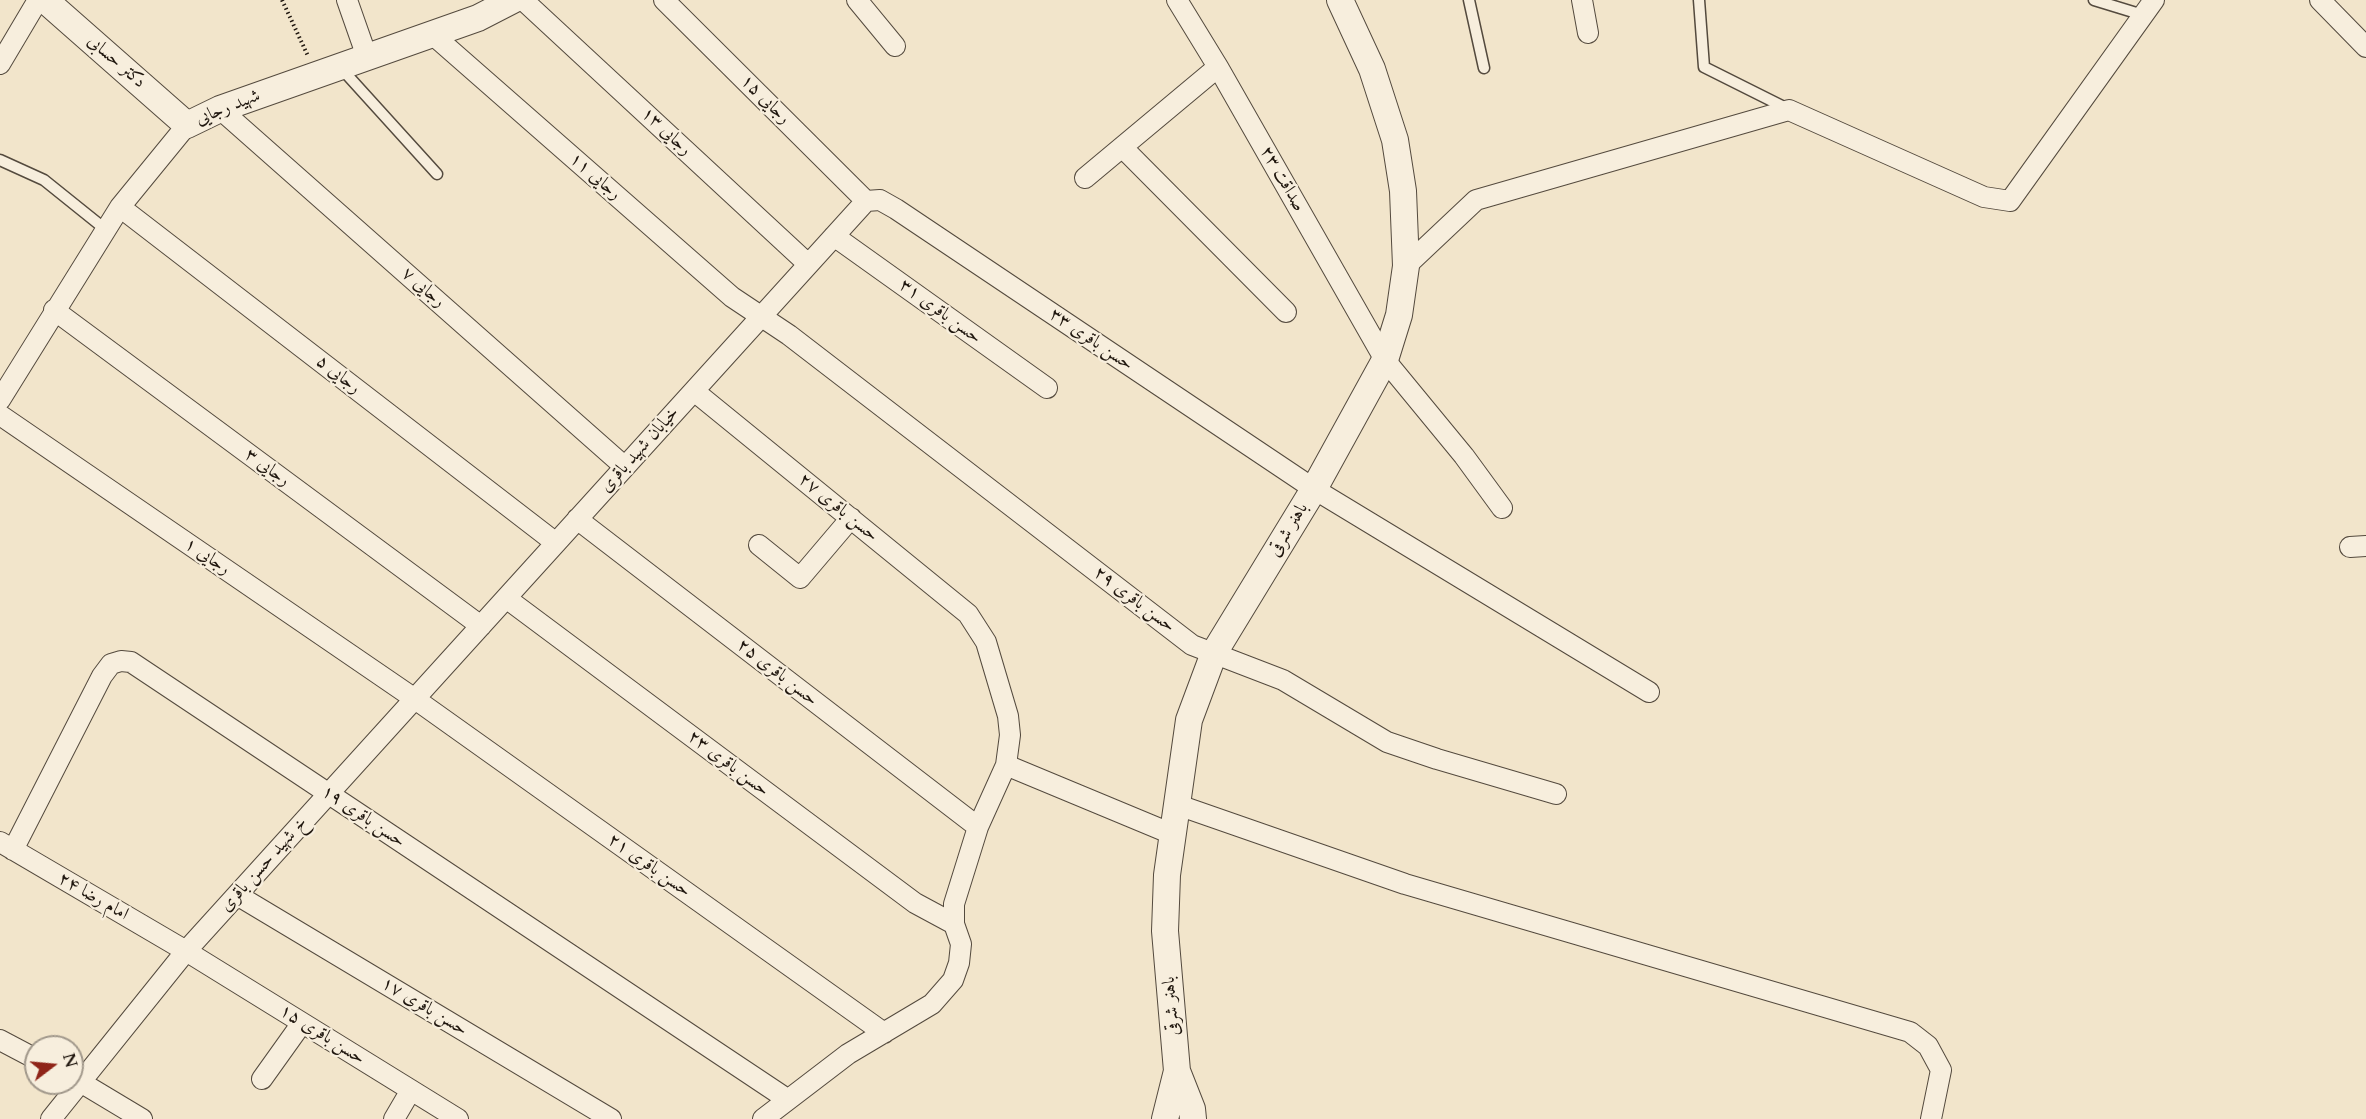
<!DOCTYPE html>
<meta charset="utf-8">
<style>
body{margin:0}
#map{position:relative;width:2366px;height:1119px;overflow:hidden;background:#f2e5cb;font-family:Cardo,serif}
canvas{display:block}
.north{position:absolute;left:24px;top:1035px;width:60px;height:60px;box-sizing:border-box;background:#f7eedd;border:2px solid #a1988b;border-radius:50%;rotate:74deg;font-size:16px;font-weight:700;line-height:24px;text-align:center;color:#20170f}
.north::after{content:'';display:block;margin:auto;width:21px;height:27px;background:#8f2418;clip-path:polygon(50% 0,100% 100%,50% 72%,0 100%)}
</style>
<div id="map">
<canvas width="2366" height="1119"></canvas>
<div class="north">N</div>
</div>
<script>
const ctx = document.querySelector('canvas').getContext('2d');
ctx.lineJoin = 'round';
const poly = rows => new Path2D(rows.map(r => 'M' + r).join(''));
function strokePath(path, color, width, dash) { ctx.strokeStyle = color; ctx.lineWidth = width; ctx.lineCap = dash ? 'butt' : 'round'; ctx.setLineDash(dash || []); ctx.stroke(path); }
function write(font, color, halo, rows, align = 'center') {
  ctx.font = font + ' Cardo,Amiri,serif'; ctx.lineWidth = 4.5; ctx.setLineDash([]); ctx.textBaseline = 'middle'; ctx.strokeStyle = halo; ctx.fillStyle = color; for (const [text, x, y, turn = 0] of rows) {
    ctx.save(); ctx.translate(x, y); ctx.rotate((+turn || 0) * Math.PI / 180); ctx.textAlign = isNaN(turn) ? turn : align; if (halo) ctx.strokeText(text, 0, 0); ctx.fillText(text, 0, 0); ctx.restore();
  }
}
const path = poly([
 [282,0,308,56]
]);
const service = poly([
 [1469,0,1484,68],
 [1699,0,1704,67,1788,109],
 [2094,0,2143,15],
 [340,67,437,174],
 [0,160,44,180,105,229]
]);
const minor = poly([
 [347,0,367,57],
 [523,0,808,264],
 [664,0,866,201],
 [857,0,895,46],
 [1177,0,1218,67,1385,360,1464,456,1502,508],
 [1582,0,1588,33],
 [2320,0,2366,47],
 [432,34,732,297,789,335,1192,645,1283,680,1387,742,1437,759,1556,794],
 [0,64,38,0],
 [220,109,625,467],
 [1122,147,1286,312],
 [1085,178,1218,67],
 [866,201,880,200,896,209,1314,489,1649,692],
 [120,207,556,543],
 [834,236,1047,388],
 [1406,266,1476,200,1789,110,1984,197,2010,201,2154,0],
 [54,310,481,626],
 [694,391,968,614,986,642,1008,716,1010,735,1006,765,978,827,954,904,954,924,961,944,959,963,953,980,932,1004,848,1054,763,1119],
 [0,400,120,207,187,125],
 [0,415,415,699,884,1033],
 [577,519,978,827],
 [759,545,800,578,851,518],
 [2350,547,2366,546],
 [506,598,915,903,954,924],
 [1006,765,1172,834],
 [1178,805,1405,884,1910,1032,1928,1046,1941,1070,1931,1119],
 [0,842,186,951,458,1119],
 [13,850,102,676,111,664,121,661,131,662,787,1099],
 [237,895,611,1119],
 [0,1040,36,1059],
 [72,1077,142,1119],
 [262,1079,302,1023],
 [51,1119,186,951,866,201],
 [394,1119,411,1090]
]);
const tertiary = poly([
 [45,0,187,125,220,109,478,18,513,0],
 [1165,1119,1177,1071],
 [1193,1119,1192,1109,1177,1071,1165,931,1167,875,1189,720,1214,653,1314,489,1385,360,1399,315,1406,266,1403,191,1395,140,1372,69,1340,0]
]);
const streetNames = [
 ["دکتر حسابی",116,62,41],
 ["رجایی ۱۵",765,100,45],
 ["شهید رجایی",228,108,-22],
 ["رجایی ۱۳",666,132,43],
 ["رجایی ۱۱",595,177,41],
 ["صداقت ۲۳",1282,179,60],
 ["رجایی ۷",423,288,41],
 ["حسن باقری ۳۱",940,312,36],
 ["حسن باقری ۳۳",1091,340,34],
 ["رجایی ۵",338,375,38],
 ["خیابان شهید باقری",640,450,-48],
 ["رجایی ۳",267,468,36],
 ["حسن باقری ۲۷",838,508,39],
 ["باهنر شرقی",1289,530,-59],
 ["رجایی ۱",207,557,34],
 ["حسن باقری ۲۹",1134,600,37],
 ["حسن باقری ۲۵",777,673,38],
 ["حسن باقری ۲۳",728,764,37],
 ["حسن باقری ۱۹",363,817,34],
 ["خ شهید حسن باقری",264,865,-48],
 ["حسن باقری ۲۱",649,866,35],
 ["امام رضا ۲۴",93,897,30],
 ["باهنر شرقی",1172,1006,-95],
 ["حسن باقری ۱۷",424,1007,31],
 ["حسن باقری ۱۵",322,1035,32]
];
strokePath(service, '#544a3e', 13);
strokePath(minor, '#544a3e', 22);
strokePath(tertiary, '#544a3e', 28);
strokePath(path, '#20170f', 4, [1.5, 3]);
strokePath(service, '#f7eedd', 10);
strokePath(minor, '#f7eedd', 20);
strokePath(tertiary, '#f7eedd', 26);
write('18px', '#20170f', '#f7eedd', streetNames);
</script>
